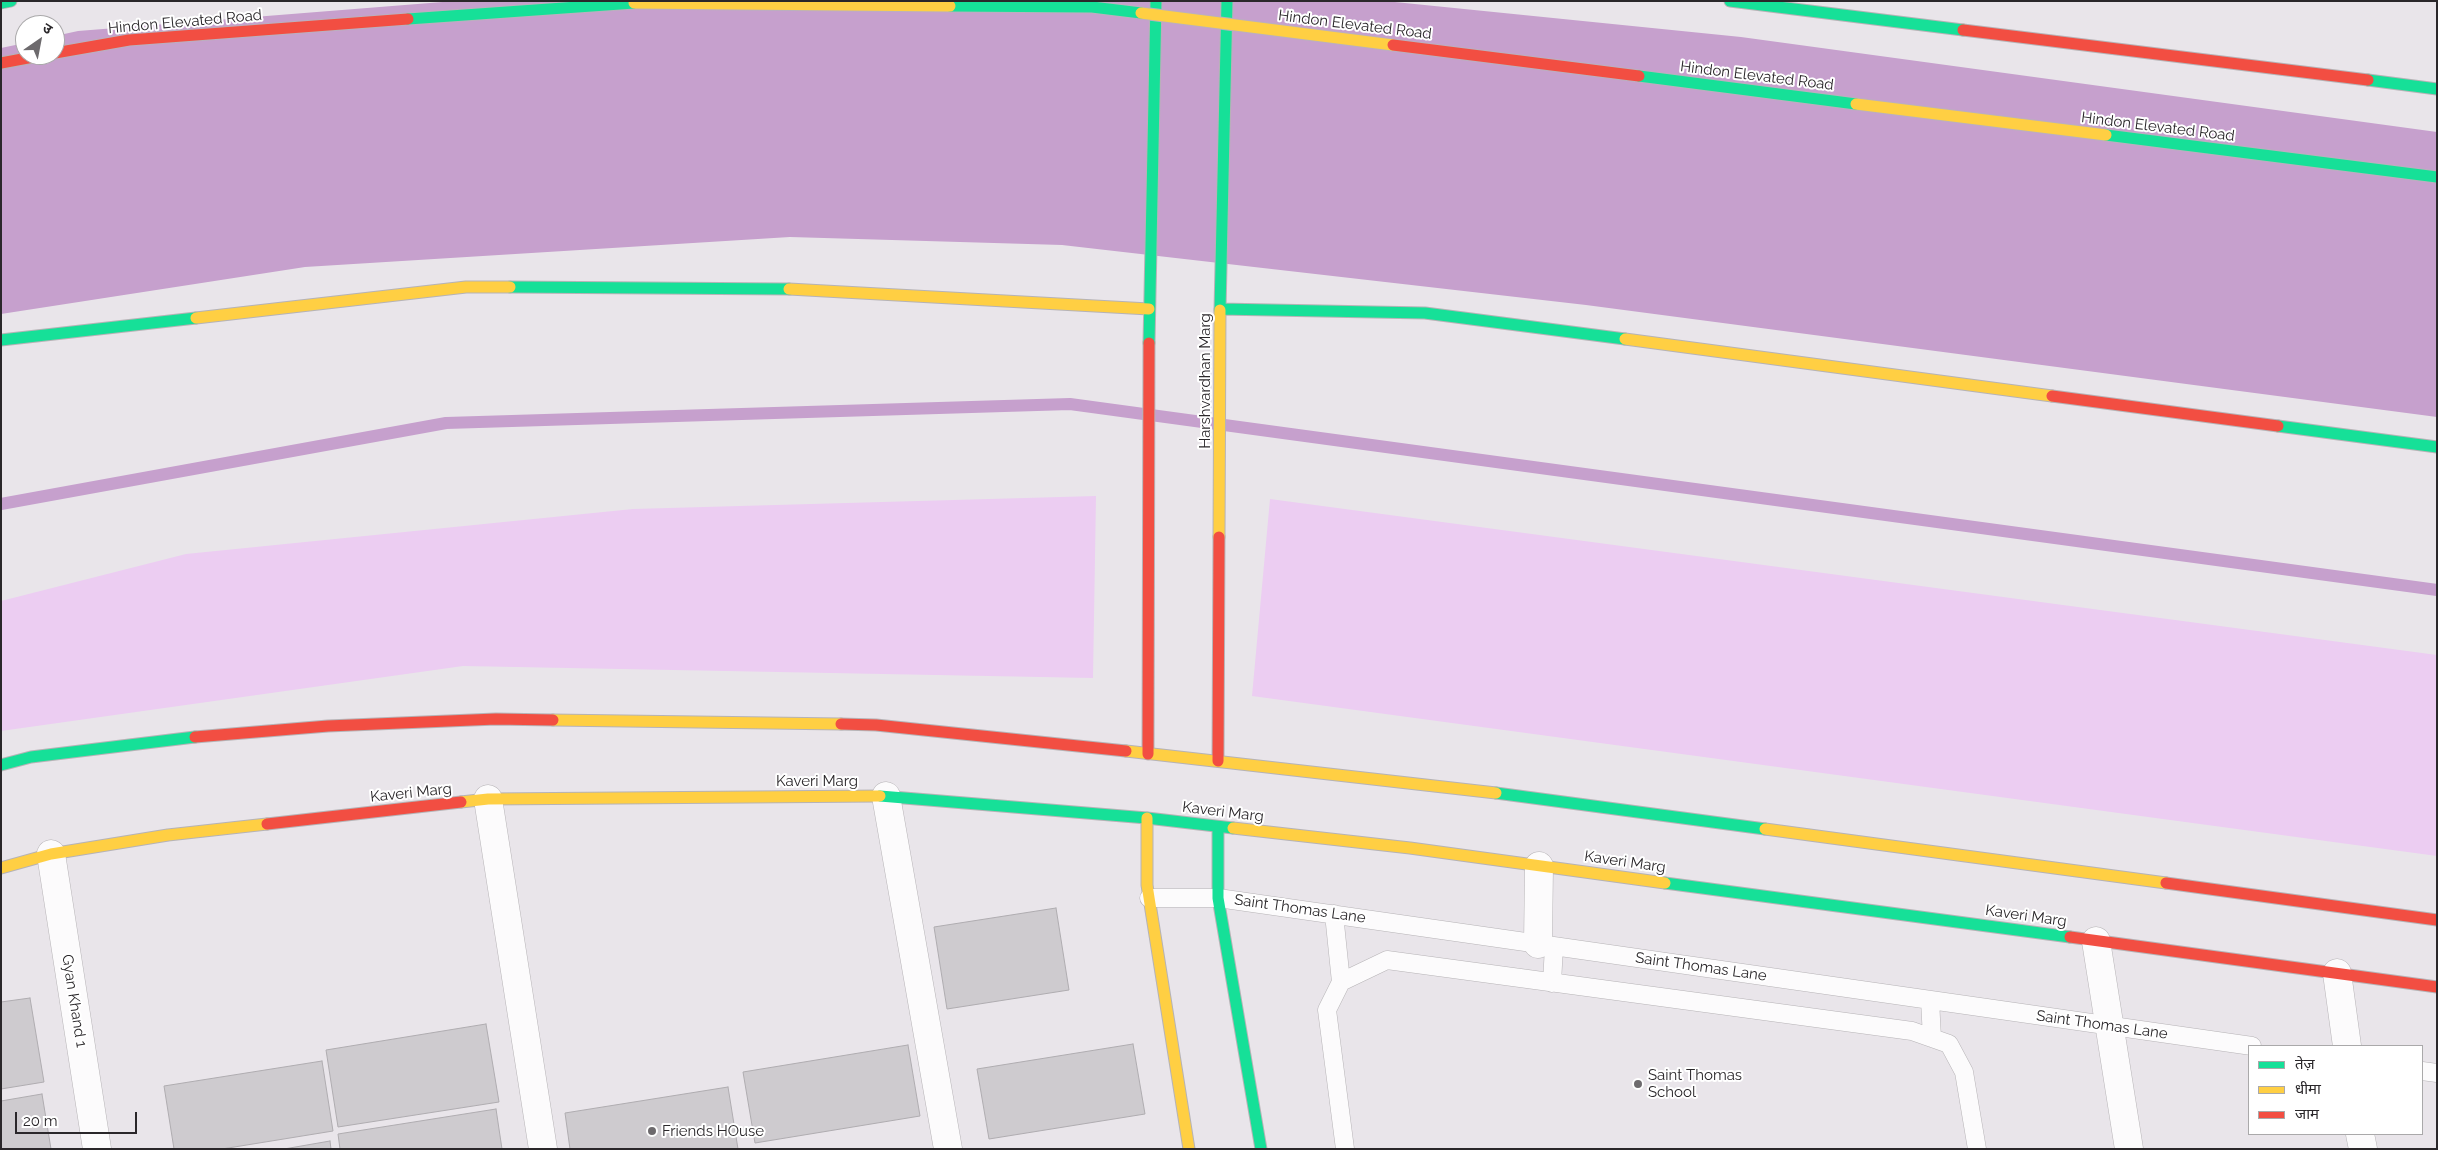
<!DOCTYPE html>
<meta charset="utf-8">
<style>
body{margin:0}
#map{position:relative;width:2438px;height:1150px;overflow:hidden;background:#e9e5ea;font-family:Raleway,"Noto Sans Devanagari",sans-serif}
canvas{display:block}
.frame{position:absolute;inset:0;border:2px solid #2a272a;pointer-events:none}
.legend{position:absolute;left:2248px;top:1045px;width:175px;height:90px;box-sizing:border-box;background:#fff;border:1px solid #aaa9aa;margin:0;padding:6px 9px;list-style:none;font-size:15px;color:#2a272a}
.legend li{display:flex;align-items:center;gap:10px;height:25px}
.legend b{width:25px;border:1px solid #aaa9aa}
.north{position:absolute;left:15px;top:15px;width:50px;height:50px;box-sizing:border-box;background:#fff;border:1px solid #aaa9aa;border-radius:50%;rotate:33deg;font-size:14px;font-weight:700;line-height:20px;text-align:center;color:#2a272a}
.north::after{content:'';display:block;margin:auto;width:18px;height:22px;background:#6d6a6d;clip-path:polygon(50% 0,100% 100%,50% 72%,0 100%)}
.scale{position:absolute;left:15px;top:1112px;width:122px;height:22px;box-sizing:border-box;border:2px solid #2a272a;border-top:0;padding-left:6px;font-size:15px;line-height:18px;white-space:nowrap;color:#2a272a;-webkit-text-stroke:4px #fff;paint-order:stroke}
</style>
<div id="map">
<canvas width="2438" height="1150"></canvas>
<div class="frame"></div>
<ul class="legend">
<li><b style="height:6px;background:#16e098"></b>तेज़</li>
<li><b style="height:6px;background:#ffcf43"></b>धीमा</li>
<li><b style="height:6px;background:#f24e42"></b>जाम</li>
</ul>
<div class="north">उ</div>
<div class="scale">20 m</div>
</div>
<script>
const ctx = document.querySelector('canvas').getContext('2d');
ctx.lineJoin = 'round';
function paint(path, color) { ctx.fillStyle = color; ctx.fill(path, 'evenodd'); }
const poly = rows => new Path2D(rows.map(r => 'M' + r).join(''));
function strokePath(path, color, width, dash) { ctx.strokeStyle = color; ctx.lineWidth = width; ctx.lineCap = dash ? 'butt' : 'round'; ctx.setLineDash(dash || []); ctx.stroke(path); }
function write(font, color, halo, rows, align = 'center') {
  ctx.font = font + ' Raleway,sans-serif'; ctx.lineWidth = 4; ctx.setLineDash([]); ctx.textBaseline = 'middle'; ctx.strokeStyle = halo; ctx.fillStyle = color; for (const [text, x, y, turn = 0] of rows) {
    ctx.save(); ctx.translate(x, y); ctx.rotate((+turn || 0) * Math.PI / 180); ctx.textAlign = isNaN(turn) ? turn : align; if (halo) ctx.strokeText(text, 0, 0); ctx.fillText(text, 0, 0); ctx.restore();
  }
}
const green = poly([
 [1096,496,1093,678,463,666,1,731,1,601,186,554,633,509],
 [1270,499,2437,655,2437,856,1252,696]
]);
const water = poly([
 [455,1,1385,1,1741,37,2437,132,2437,417,1586,305,1062,245,790,237,305,267,1,314,1,48,25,43,25,55,55,55,55,36,78,31]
]);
const stream = poly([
 [1,504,446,423,1070,404,2437,590]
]);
const building = poly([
 [1056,908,1069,990,947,1009,934,927,1056,908],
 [30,998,44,1082,1,1089,1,1002,30,998],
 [486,1024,499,1102,338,1127,326,1050,486,1024],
 [1133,1044,1145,1114,989,1139,977,1069,1133,1044],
 [908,1045,920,1116,755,1143,743,1072,908,1045],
 [322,1061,333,1131,222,1149,174,1149,164,1086,322,1061],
 [728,1087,738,1149,570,1149,565,1113,728,1087],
 [42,1094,51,1149,1,1149,1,1101,42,1094],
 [496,1109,502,1149,340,1149,338,1134,496,1109],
 [330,1141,331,1149,284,1149,330,1141]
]);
const lane = poly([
 [1149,898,1218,898,2252,1046],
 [1334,914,1341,982],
 [1552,983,1554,946],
 [1930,1000,1932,1038],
 [2422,1071,2437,1073],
 [1345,1149,1327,1010,1341,982,1387,960,1912,1031,1949,1044,1964,1072,1977,1149]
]);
const street = poly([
 [886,796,948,1149],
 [488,799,543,1149],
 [51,854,97,1149],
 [2096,941,2129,1149],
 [1538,944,1539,866],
 [2337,973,2347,1046],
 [2360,1134,2363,1149]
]);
const fast = poly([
 [1730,1,1963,30],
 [1,3,11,1],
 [2368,80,2437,89],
 [510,287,789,289],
 [1220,309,1425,313,1625,339],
 [1220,310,1227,1],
 [1,340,196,318],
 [1149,343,1156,1],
 [2278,426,2437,447],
 [1,765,31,757,195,737],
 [1496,793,1765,829],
 [880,796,1147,818,1233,828],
 [1218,827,1218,898,1261,1149],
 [1665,883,2070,937]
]);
const slow = poly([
 [789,289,1149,309],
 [196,318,466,287,510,287],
 [1625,339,2052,396],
 [1219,537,1220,310],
 [553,720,841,724],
 [1126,751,1496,793],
 [461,802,488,799,880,796],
 [1147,818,1147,885,1189,1149],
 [1233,828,1410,848,1665,883],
 [1765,829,2166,883],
 [1,868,51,854,168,835,267,824]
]);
const jam = poly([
 [1963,30,2368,80],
 [1,63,44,55],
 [2052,396,2278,426],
 [841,724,876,725,1126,751],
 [195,737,328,726,496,719,553,720],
 [1148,754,1149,343],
 [1218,761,1219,537],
 [267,824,461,802],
 [2166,883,2437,920],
 [2070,937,2437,987]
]);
const fastBridge = poly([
 [950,6,1092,7,1141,13],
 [408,19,634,3],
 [1639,76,1856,104],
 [2106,135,2437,177]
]);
const slowBridge = poly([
 [634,3,950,6],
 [1141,13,1393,45],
 [1856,104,2106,135]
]);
const jamBridge = poly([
 [1393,45,1639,76],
 [55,53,129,40,408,19]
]);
const markers = [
 [1638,1084,5,"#6d6a6d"],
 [652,1131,5,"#6d6a6d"]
];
const streetNames = [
 ["Hindon Elevated Road",185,22,-5],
 ["Hindon Elevated Road",1355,25,7],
 ["Hindon Elevated Road",1757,76,7],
 ["Hindon Elevated Road",2158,127,7],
 ["Harshvardhan Marg",1205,381,-90],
 ["Kaveri Marg",817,781],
 ["Kaveri Marg",411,793,-6],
 ["Kaveri Marg",1223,812,7],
 ["Kaveri Marg",1625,862,8],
 ["Saint Thomas Lane",1300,909,8],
 ["Kaveri Marg",2026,916,8],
 ["Saint Thomas Lane",1701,967,8],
 ["Gyan Khand 1",74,1001,81],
 ["Saint Thomas Lane",2102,1025,8]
];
const poiNames = [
 ["Saint Thomas",1648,1075],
 ["School",1648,1092],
 ["Friends HOuse",662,1131]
];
paint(green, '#eccdf2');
paint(water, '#c6a0cd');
strokePath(stream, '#c6a0cd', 12);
paint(building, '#cecbcf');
strokePath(building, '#afacb0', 1);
strokePath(lane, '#b6b3b6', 19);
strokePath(street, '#b6b3b6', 29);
strokePath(fast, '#b6b3b6', 13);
strokePath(slow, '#b6b3b6', 13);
strokePath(jam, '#b6b3b6', 13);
strokePath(lane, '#fcfbfc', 18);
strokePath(street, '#fcfbfc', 28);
strokePath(fast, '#16e098', 11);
strokePath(slow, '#ffcf43', 11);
strokePath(jam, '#f24e42', 11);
strokePath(fastBridge, '#bbb0bd', 13, []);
strokePath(slowBridge, '#bbb0bd', 13, []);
strokePath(jamBridge, '#bbb0bd', 13, []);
strokePath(fastBridge, '#16e098', 11);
strokePath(slowBridge, '#ffcf43', 11);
strokePath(jamBridge, '#f24e42', 11);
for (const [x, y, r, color] of markers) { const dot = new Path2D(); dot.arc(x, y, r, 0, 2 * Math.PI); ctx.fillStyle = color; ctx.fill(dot); strokePath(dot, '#fff', 2); }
write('15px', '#2a272a', '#fff', streetNames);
write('15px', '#2a272a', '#fff', poiNames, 'left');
</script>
